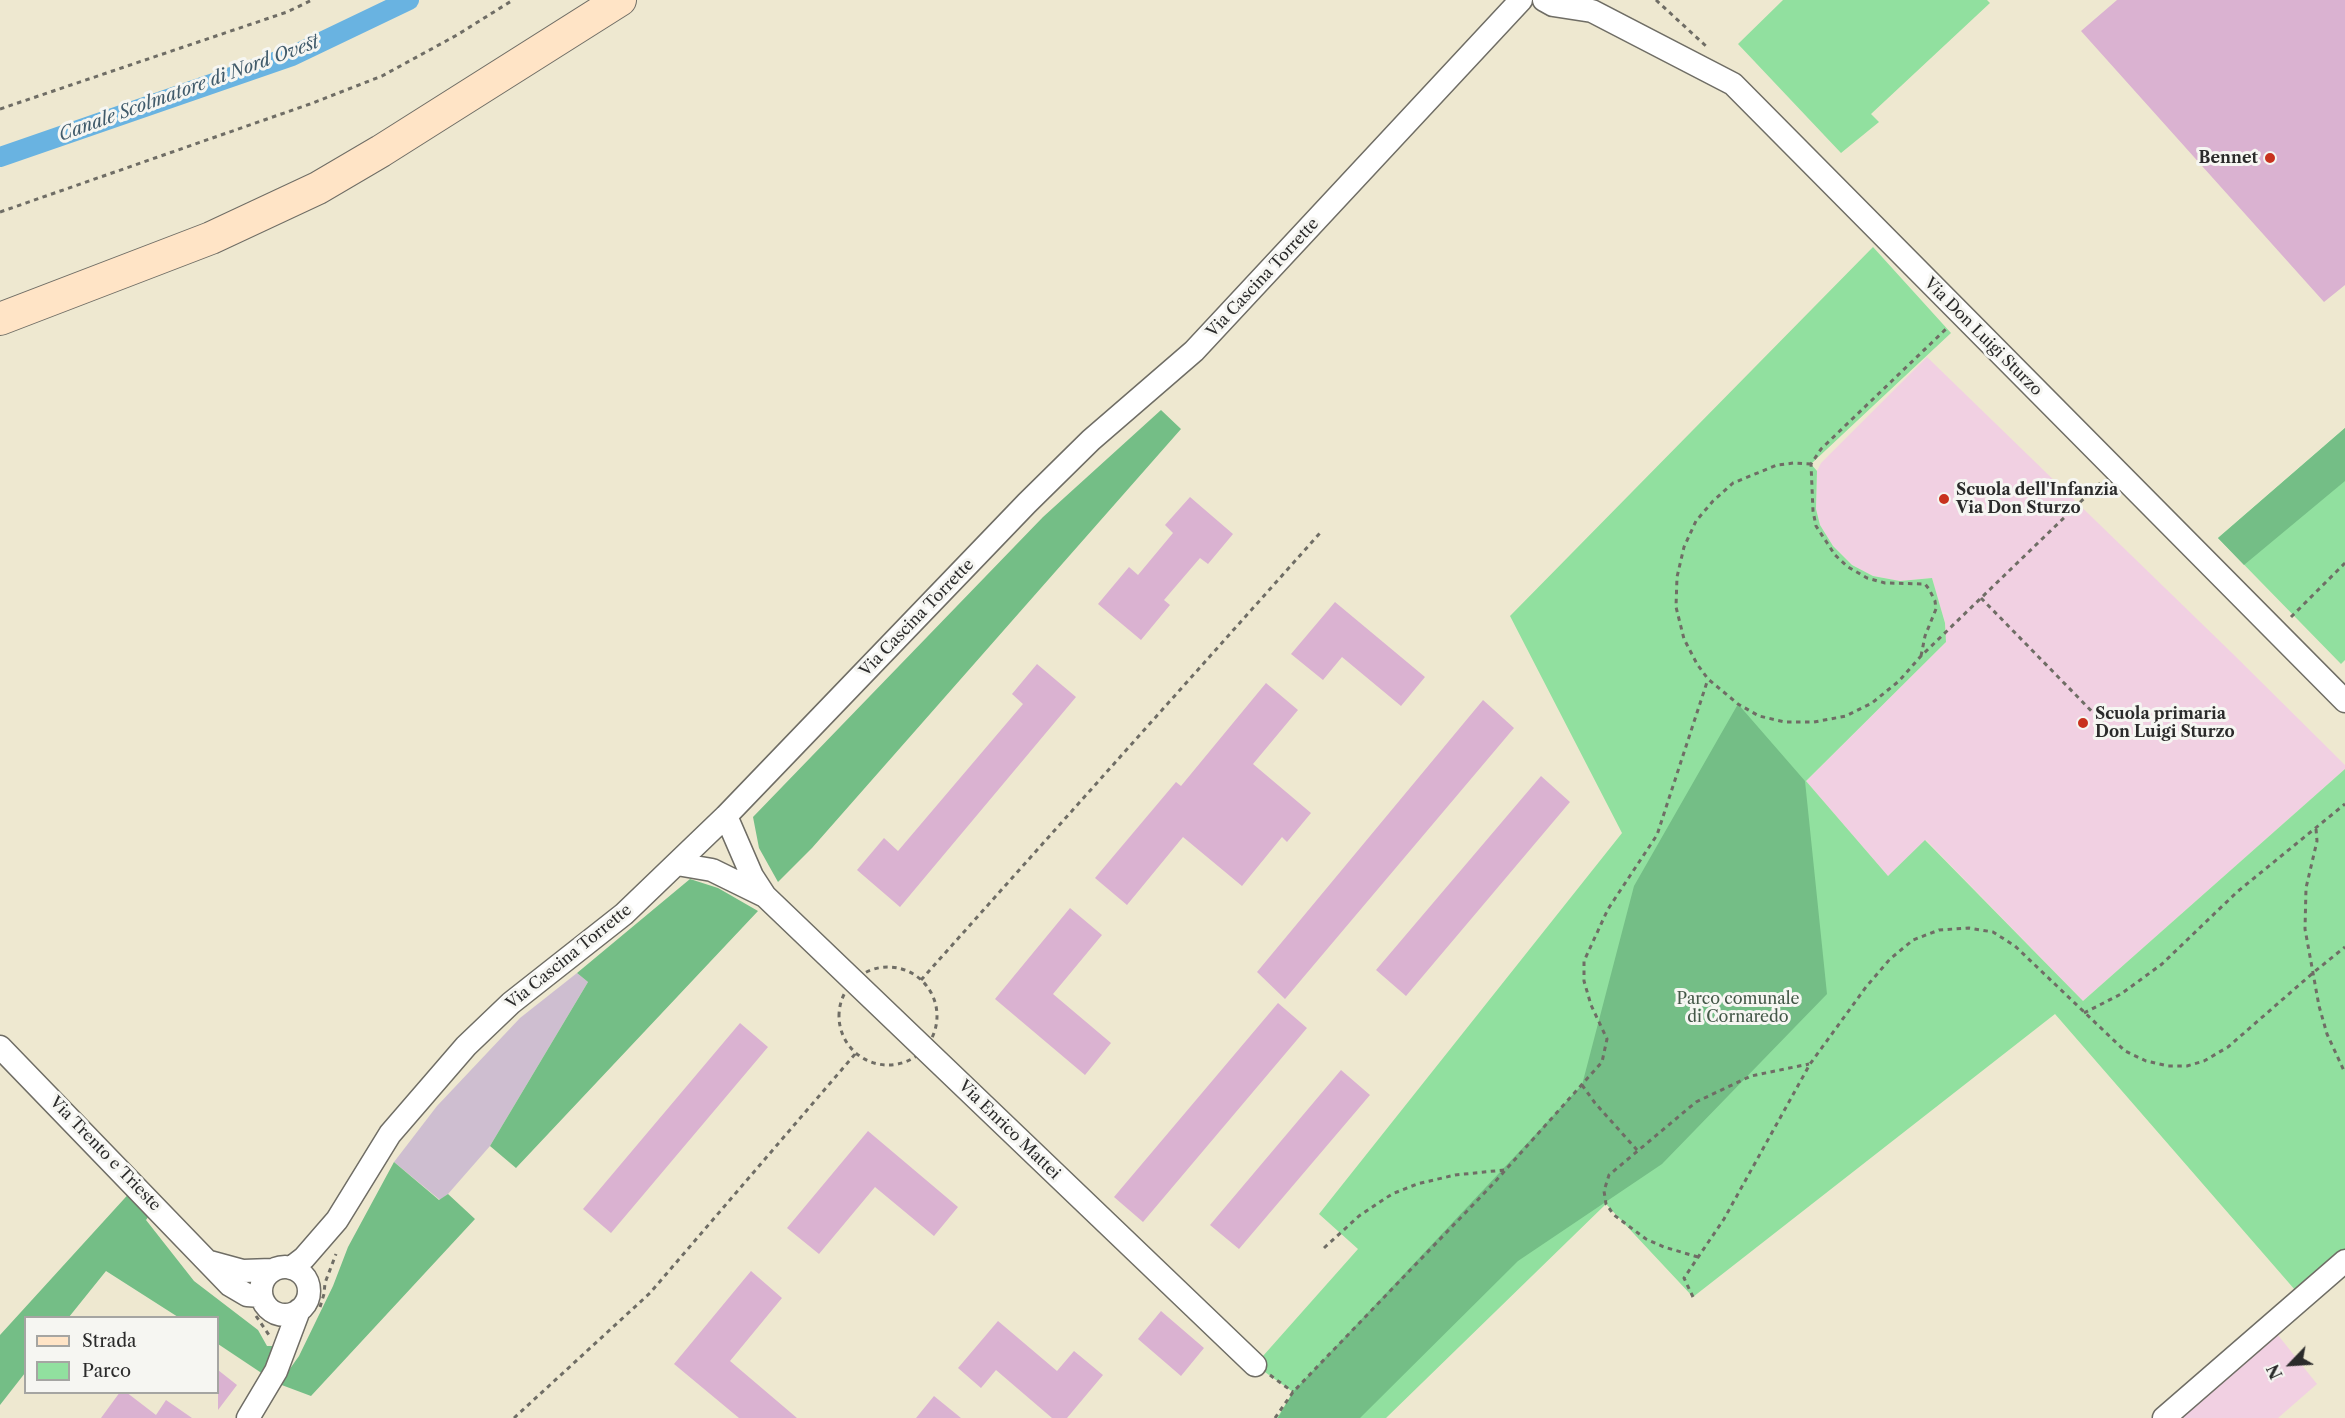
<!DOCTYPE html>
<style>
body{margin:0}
#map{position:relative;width:2345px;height:1418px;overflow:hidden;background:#eee8d0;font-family:"Libre Caslon Text",serif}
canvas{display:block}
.legend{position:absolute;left:24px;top:1316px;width:195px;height:78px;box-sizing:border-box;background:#f6f6f2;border:2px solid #a5a5a2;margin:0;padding:8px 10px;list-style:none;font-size:18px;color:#2b2b2b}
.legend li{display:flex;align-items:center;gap:12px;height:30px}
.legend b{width:30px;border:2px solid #a5a5a2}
.north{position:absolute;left:2261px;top:1334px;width:60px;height:60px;-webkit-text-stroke:4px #f6f6f2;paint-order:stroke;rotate:245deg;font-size:16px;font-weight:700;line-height:24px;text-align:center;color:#2b2b2b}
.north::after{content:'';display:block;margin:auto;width:21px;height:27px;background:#2b2b2b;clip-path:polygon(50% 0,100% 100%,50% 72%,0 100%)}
</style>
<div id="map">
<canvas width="2345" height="1418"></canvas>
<ul class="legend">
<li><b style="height:8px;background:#ffe4c6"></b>Strada</li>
<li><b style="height:16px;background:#91e09f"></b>Parco</li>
</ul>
<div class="north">N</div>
</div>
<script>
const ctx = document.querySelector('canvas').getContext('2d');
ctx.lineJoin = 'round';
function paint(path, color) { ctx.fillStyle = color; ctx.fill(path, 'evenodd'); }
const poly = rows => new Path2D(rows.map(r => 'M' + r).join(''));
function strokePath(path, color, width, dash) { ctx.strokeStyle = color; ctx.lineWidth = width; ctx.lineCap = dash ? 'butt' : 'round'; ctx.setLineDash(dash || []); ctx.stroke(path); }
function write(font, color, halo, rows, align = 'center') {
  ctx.font = font + ' "Libre Caslon Text",serif'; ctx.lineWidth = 6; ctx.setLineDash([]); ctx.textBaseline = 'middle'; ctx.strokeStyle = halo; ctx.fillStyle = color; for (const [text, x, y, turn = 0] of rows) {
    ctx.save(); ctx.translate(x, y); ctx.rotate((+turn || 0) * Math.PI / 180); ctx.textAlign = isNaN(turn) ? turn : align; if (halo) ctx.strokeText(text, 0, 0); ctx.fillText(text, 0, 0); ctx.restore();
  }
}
const built = poly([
 [1927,357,2232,653,2345,765,2345,769,2083,1001,1926,840,1888,876,1806,781,1946,642,1945,623,1932,578,1900,581,1873,576,1852,565,1833,546,1820,525,1816,509,1817,471,1821,463],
 [2274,1330,2317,1384,2278,1418,2172,1418]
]);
const industrial = poly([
 [577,973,588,982,490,1146,448,1194,440,1200,394,1162,437,1106,520,1018]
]);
const green = poly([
 [1783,0,1987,0,1990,3,1871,114,1879,122,1841,153,1738,44],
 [1873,247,1951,333,1811,464,1817,471,1816,509,1820,525,1833,546,1852,565,1873,576,1900,581,1932,578,1945,623,1946,642,1806,781,1888,876,1925,840,2083,1001,2345,769,2345,1261,2302,1298,2055,1014,1693,1297,1606,1204,1386,1418,1277,1418,1293,1392,1255,1365,1358,1249,1319,1214,1622,833,1510,616],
 [2345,428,2345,660,2341,664,2218,538]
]);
const forest = poly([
 [1161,410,1181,429,812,848,778,882,759,848,753,817,1043,517],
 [2345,428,2345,481,2244,565,2218,538],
 [1738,704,1805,781,1827,994,1662,1164,1518,1261,1360,1418,1278,1418,1293,1392,1582,1085,1634,886],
 [690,879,718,888,758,911,516,1168,490,1146,588,982,577,973],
 [394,1162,439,1200,448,1194,475,1219,311,1396,279,1384,299,1356,333,1286,348,1247],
 [134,1188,154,1209,146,1220,194,1281,258,1330,267,1346,274,1346,263,1374,218,1344,218,1318,178,1317,106,1271,69,1317,26,1318,25,1373,0,1405,0,1335]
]);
const canal = poly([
 [0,157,292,56,409,0]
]);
const building = poly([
 [2117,0,2345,0,2345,285,2324,302,2081,31],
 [1190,497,1233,534,1208,564,1200,558,1164,600,1170,605,1141,640,1098,604,1129,567,1138,575,1173,533,1165,525],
 [1335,602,1425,677,1401,706,1342,657,1323,680,1291,654],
 [1037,664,1076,697,900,907,857,870,884,838,898,851,1023,704,1012,694],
 [1266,683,1298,710,1253,764,1311,813,1287,842,1282,837,1242,886,1183,837,1127,905,1095,878,1176,782,1181,786],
 [1483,700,1514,728,1285,999,1257,972],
 [1541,776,1570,802,1406,996,1376,970],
 [1070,908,1102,935,1053,994,1111,1043,1085,1075,995,999],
 [1278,1003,1307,1028,1143,1222,1114,1197],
 [740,1023,768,1047,611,1233,583,1209],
 [1341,1070,1370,1095,1239,1249,1210,1225],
 [868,1131,958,1207,934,1236,875,1187,819,1254,787,1228],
 [751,1271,782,1298,730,1361,797,1418,739,1418,674,1364],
 [1161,1311,1204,1348,1181,1376,1138,1339],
 [998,1321,1057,1371,1074,1351,1103,1375,1067,1418,1052,1418,996,1370,981,1388,958,1368],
 [218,1370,237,1385,218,1410],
 [120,1392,126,1392,156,1415,166,1400,192,1418,101,1418],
 [934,1396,961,1418,916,1418]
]);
const path = poly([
 [1656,0,1707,47],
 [0,109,287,12,312,0],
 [0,212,310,104,382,76,457,35,513,0],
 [1811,464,1794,463,1777,465,1733,483,1713,501,1696,521,1684,547,1677,577,1676,607,1684,639,1697,664,1708,679,1738,704,1759,716,1785,722,1814,722,1846,716,1872,703,1899,681,1921,656,2100,483],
 [1981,598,2110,730],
 [2291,617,2345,563],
 [1921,656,1925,636,1936,609,1935,601,1929,589,1925,584,1885,583,1867,578,1848,567,1835,555,1816,526,1813,511,1811,464,1821,449,1947,328],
 [2316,829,2317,841,2306,888,2305,929,2319,1006,2327,1034,2345,1073],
 '839 1016a49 49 0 1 1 98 0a49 49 0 1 1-98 0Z',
 [921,980,1320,533],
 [2084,1013,2121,994,2162,964,2237,892,2345,804],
 [1582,1085,1595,1103,1637,1150],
 [1324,1248,1359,1216,1392,1194,1417,1184,1455,1175,1504,1170],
 [1698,1257,1664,1247,1646,1239,1614,1215,1606,1204,1604,1191,1609,1175,1696,1102,1751,1076,1809,1064],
 [1693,1297,1684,1278,1724,1219,1810,1064,1866,987,1890,959,1913,940,1939,930,1969,928,1993,932,2015,946,2125,1051,2146,1061,2168,1066,2187,1066,2204,1061,2228,1047,2314,972,2345,947],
 [320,1307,324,1294,325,1283,336,1254],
 [256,1316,269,1335],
 [1270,1375,1293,1392],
 [514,1418,650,1293,856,1053],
 [1275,1418,1293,1392,1493,1184,1602,1062,1607,1039,1591,1005,1584,981,1584,961,1608,909,1657,835,1708,679]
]);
const minor = poly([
 [1544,0,1553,5,1592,11,1733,84,2345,701],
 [726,816,752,876,765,896,1255,1365],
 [677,864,712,870,765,896],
 [0,1047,230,1285,247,1295,261,1296],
 [210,1262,243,1271,272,1270],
 '261 1291a24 24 0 1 1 48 0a24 24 0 1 1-48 0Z',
 [291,1268,304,1258,337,1220,390,1134,466,1046,511,1003,624,914,726,816,1027,503,1091,440,1194,351,1521,0],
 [248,1418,276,1371,299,1310],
 [2164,1418,2345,1261]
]);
const secondary = poly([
 [0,319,211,238,318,188,381,151,620,0]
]);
const markers = [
 [2270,158,6,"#c8321e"],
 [1944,499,6,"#c8321e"],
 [2083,723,6,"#c8321e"]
];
const poiNames = [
 ["Bennet",2258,158,"right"],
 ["Scuola dell'Infanzia",1956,490],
 ["Via Don Sturzo",1956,508],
 ["Scuola primaria",2095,714],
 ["Don Luigi Sturzo",2095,732]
];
const streetNames = [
 ["Via Cascina Torrette",1263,278,-47],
 ["Via Don Luigi Sturzo",1983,337,45],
 ["Via Cascina Torrette",917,618,-46],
 ["Via Cascina Torrette",569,957,-39],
 ["Via Enrico Mattei",1009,1130,44],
 ["Via Trento e Trieste",105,1154,46]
];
const parkNames = [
 ["Parco comunale",1738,999],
 ["di Cornaredo",1738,1017]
];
const waterNames = [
 ["Canale Scolmatore di Nord Ovest",189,89,-20]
];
paint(built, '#f1d0e2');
paint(industrial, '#cebed0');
paint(green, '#91e09f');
paint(forest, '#74be86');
strokePath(canal, '#69b3e1', 20);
paint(building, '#dab2d1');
strokePath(minor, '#6f6d65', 25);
strokePath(secondary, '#6f6d65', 34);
strokePath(path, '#6f6d65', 3, [4.5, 4.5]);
strokePath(minor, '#fff', 22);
strokePath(secondary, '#ffe4c6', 32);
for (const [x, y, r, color] of markers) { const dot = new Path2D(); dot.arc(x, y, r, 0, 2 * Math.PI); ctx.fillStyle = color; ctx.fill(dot); strokePath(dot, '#f6f6f2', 2); }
write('bold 16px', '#2b2b2b', '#f6f6f2', poiNames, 'left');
write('16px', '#2b2b2b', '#f6f6f2', streetNames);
write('16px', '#445848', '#f6f6f2', parkNames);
write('italic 18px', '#415b6b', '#f6f6f2', waterNames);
</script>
